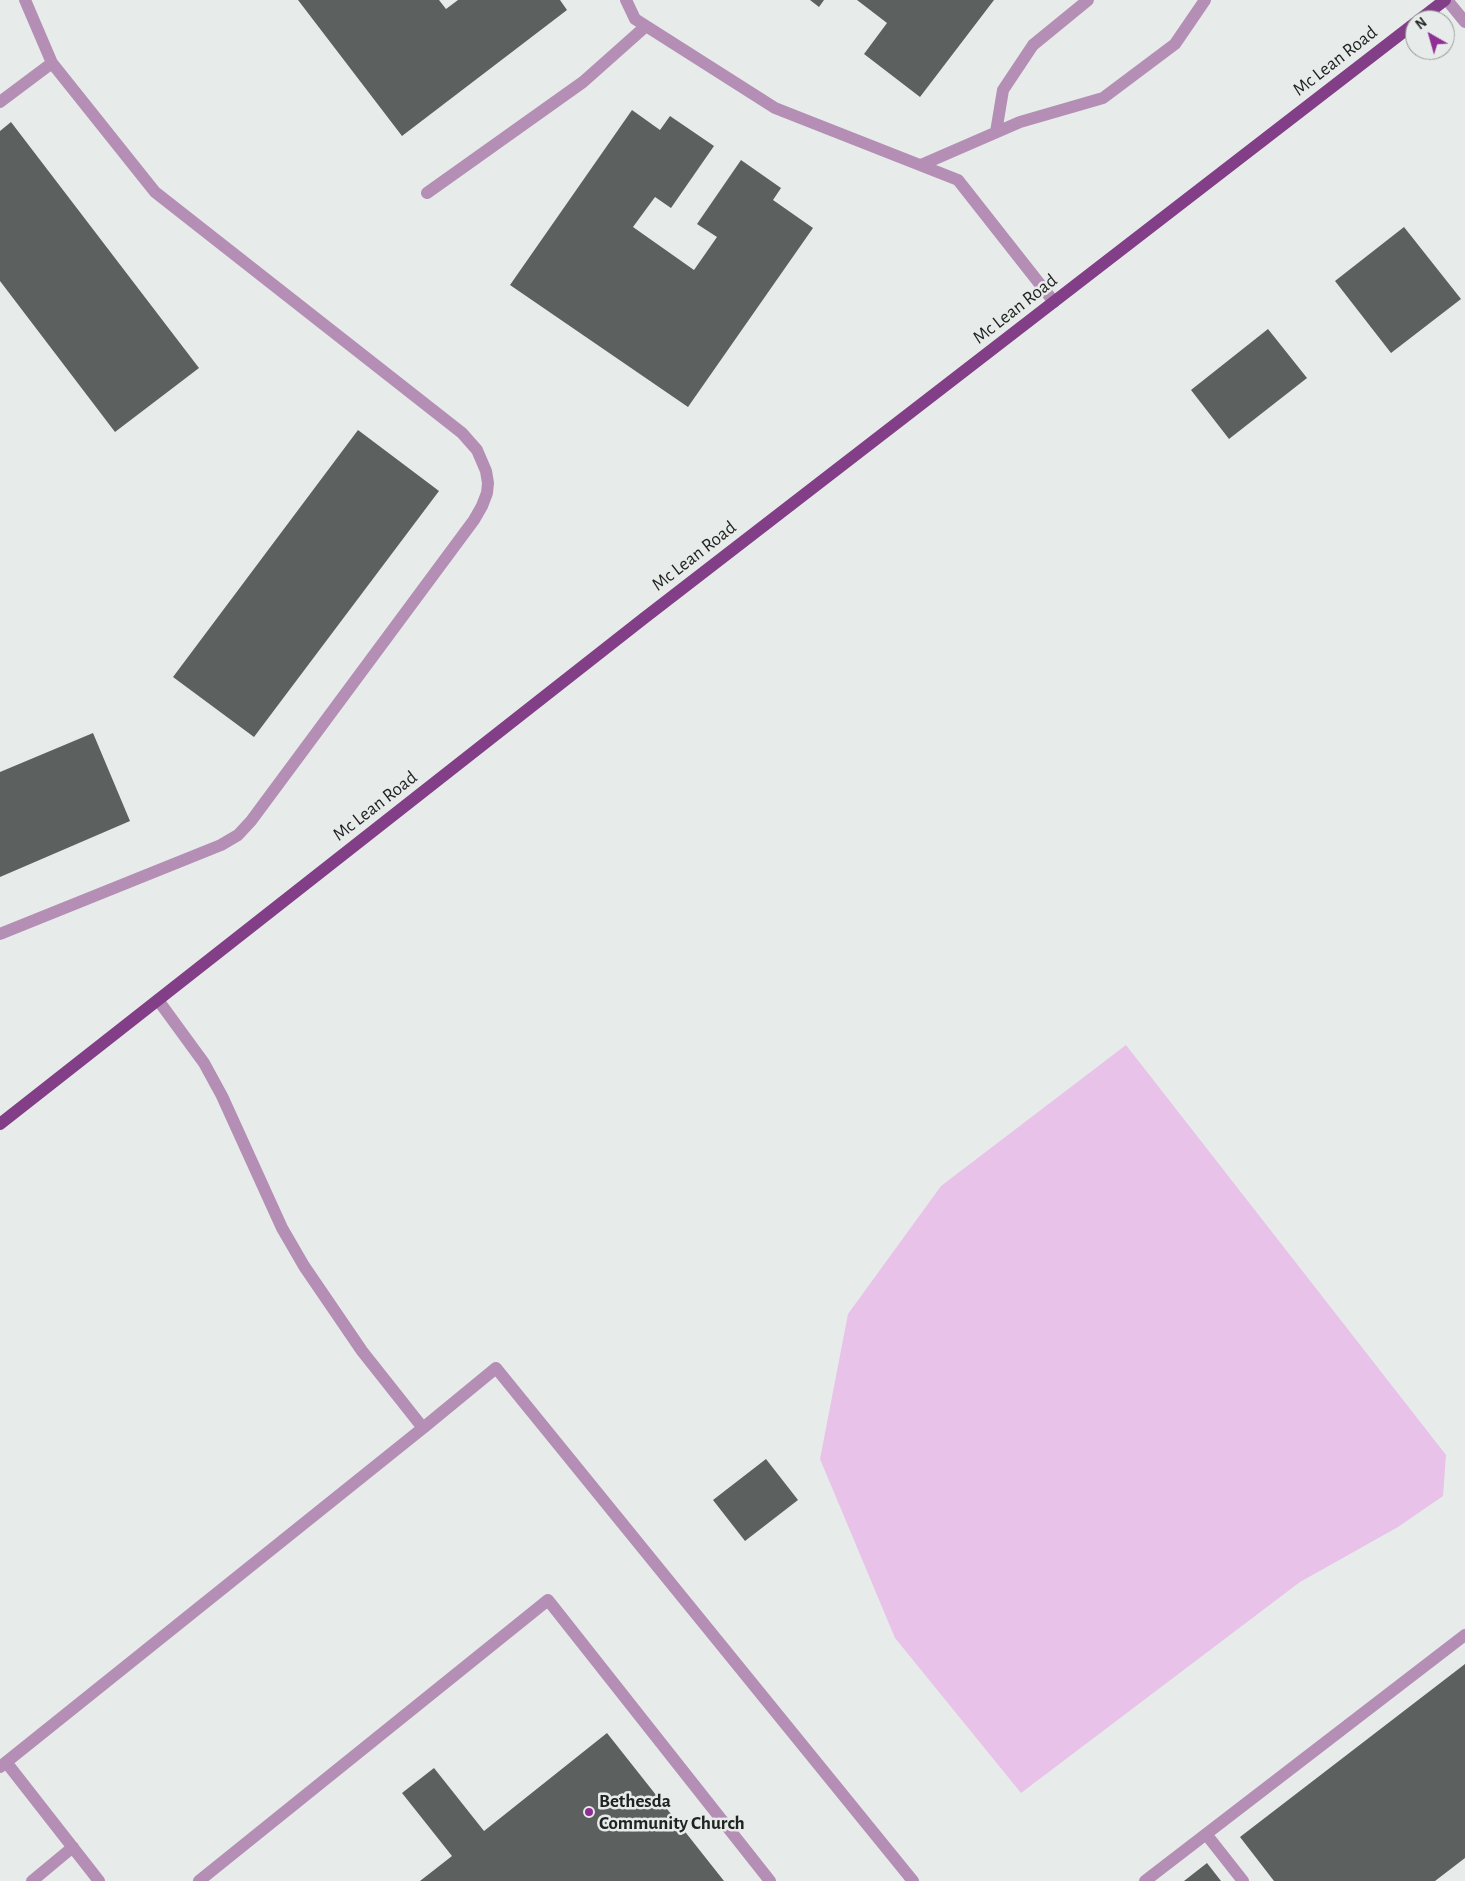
<!DOCTYPE html>
<style>
body{margin:0}
#map{position:relative;width:1465px;height:1881px;overflow:hidden;background:#e7ecea;font-family:"Alegreya Sans",sans-serif}
canvas{display:block}
.north{position:absolute;left:1405px;top:10px;width:50px;height:50px;box-sizing:border-box;background:#e7ecea;border:1px solid #989c9a;border-radius:50%;rotate:322deg;font-size:14px;font-weight:700;line-height:20px;text-align:center;color:#212322}
.north::after{content:'';display:block;margin:auto;width:18px;height:22px;background:#902e96;clip-path:polygon(50% 0,100% 100%,50% 72%,0 100%)}
</style>
<div id="map">
<canvas width="1465" height="1881"></canvas>
<div class="north">N</div>
</div>
<script>
const ctx = document.querySelector('canvas').getContext('2d');
ctx.lineJoin = 'round';
function paint(path, color) { ctx.fillStyle = color; ctx.fill(path, 'evenodd'); }
const poly = rows => new Path2D(rows.map(r => 'M' + r).join(''));
function strokePath(path, color, width, dash) { ctx.strokeStyle = color; ctx.lineWidth = width; ctx.lineCap = dash ? 'butt' : 'round'; ctx.setLineDash(dash || []); ctx.stroke(path); }
function write(font, color, halo, rows, align = 'center') {
  ctx.font = font + ' "Alegreya Sans",sans-serif'; ctx.lineWidth = 5; ctx.setLineDash([]); ctx.textBaseline = 'middle'; ctx.strokeStyle = halo; ctx.fillStyle = color; for (const [text, x, y, turn = 0] of rows) {
    ctx.save(); ctx.translate(x, y); ctx.rotate((+turn || 0) * Math.PI / 180); ctx.textAlign = isNaN(turn) ? turn : align; if (halo) ctx.strokeText(text, 0, 0); ctx.fillText(text, 0, 0); ctx.restore();
  }
}
const green = poly([
 [1126,1045,1446,1455,1443,1496,1398,1527,1300,1582,1021,1793,895,1638,820,1459,848,1314,941,1186]
]);
const building = poly([
 [298,0,439,0,446,9,458,0,560,0,567,10,402,136],
 [810,0,824,0,819,7],
 [857,0,994,0,920,97,864,54,887,23],
 [632,110,660,130,670,116,714,146,671,208,655,197,633,227,694,270,717,237,697,224,741,160,781,188,773,200,813,228,688,407,510,285],
 [11,122,199,368,115,432,0,281,0,131],
 [1404,227,1461,299,1391,353,1335,281],
 [1268,329,1307,378,1229,439,1191,390],
 [358,430,439,491,254,737,173,677],
 [93,733,130,821,0,877,0,772],
 [766,1459,798,1500,745,1541,713,1500],
 [1465,1664,1465,1858,1435,1881,1274,1881,1240,1837],
 [607,1733,724,1881,420,1881,452,1856,402,1793,434,1768,484,1831],
 [1207,1863,1221,1881,1184,1881]
]);
const minor = poly([
 [626,0,635,19,775,108,958,180,1054,302],
 [1447,0,1465,22],
 [0,102,52,63],
 [996,132,1003,90,1033,45,1088,0],
 [921,165,1020,122,1103,98,1175,44,1205,0],
 [427,193,583,82,646,26],
 [0,934,221,845,238,835,251,821,474,520,482,506,487,493,488,483,486,471,477,450,462,433,155,192,52,63,25,0],
 [158,1000,204,1063,222,1096,282,1228,304,1266,362,1351,423,1428,496,1368,913,1881],
 [6,1762,99,1881],
 [0,1767,423,1428],
 [1206,1834,1243,1881],
 [32,1881,73,1847],
 [199,1881,548,1600,770,1881],
 [1145,1881,1465,1635]
]);
const major = poly([
 [1419,20,1445,0],
 [0,1124,643,619,1415,23]
]);
const markers = [
 [589,1812,5,"#902e96"]
];
const streetNames = [
 ["Mc Lean Road",1335,61,-38],
 ["Mc Lean Road",1015,309,-38],
 ["Mc Lean Road",694,556,-38],
 ["Mc Lean Road",375,806,-38]
];
const poiNames = [
 ["Bethesda",599,1801],
 ["Community Church",599,1823]
];
paint(green, '#e8c2e9');
paint(building, '#5c615f');
strokePath(minor, '#b48eb5', 12);
strokePath(major, '#823e86', 12);
for (const [x, y, r, color] of markers) { const dot = new Path2D(); dot.arc(x, y, r, 0, 2 * Math.PI); ctx.fillStyle = color; ctx.fill(dot); strokePath(dot, '#e7ecea', 2); }
write('19px', '#212322', '#e7ecea', streetNames);
write('bold 19px', '#212322', '#e7ecea', poiNames, 'left');
</script>
